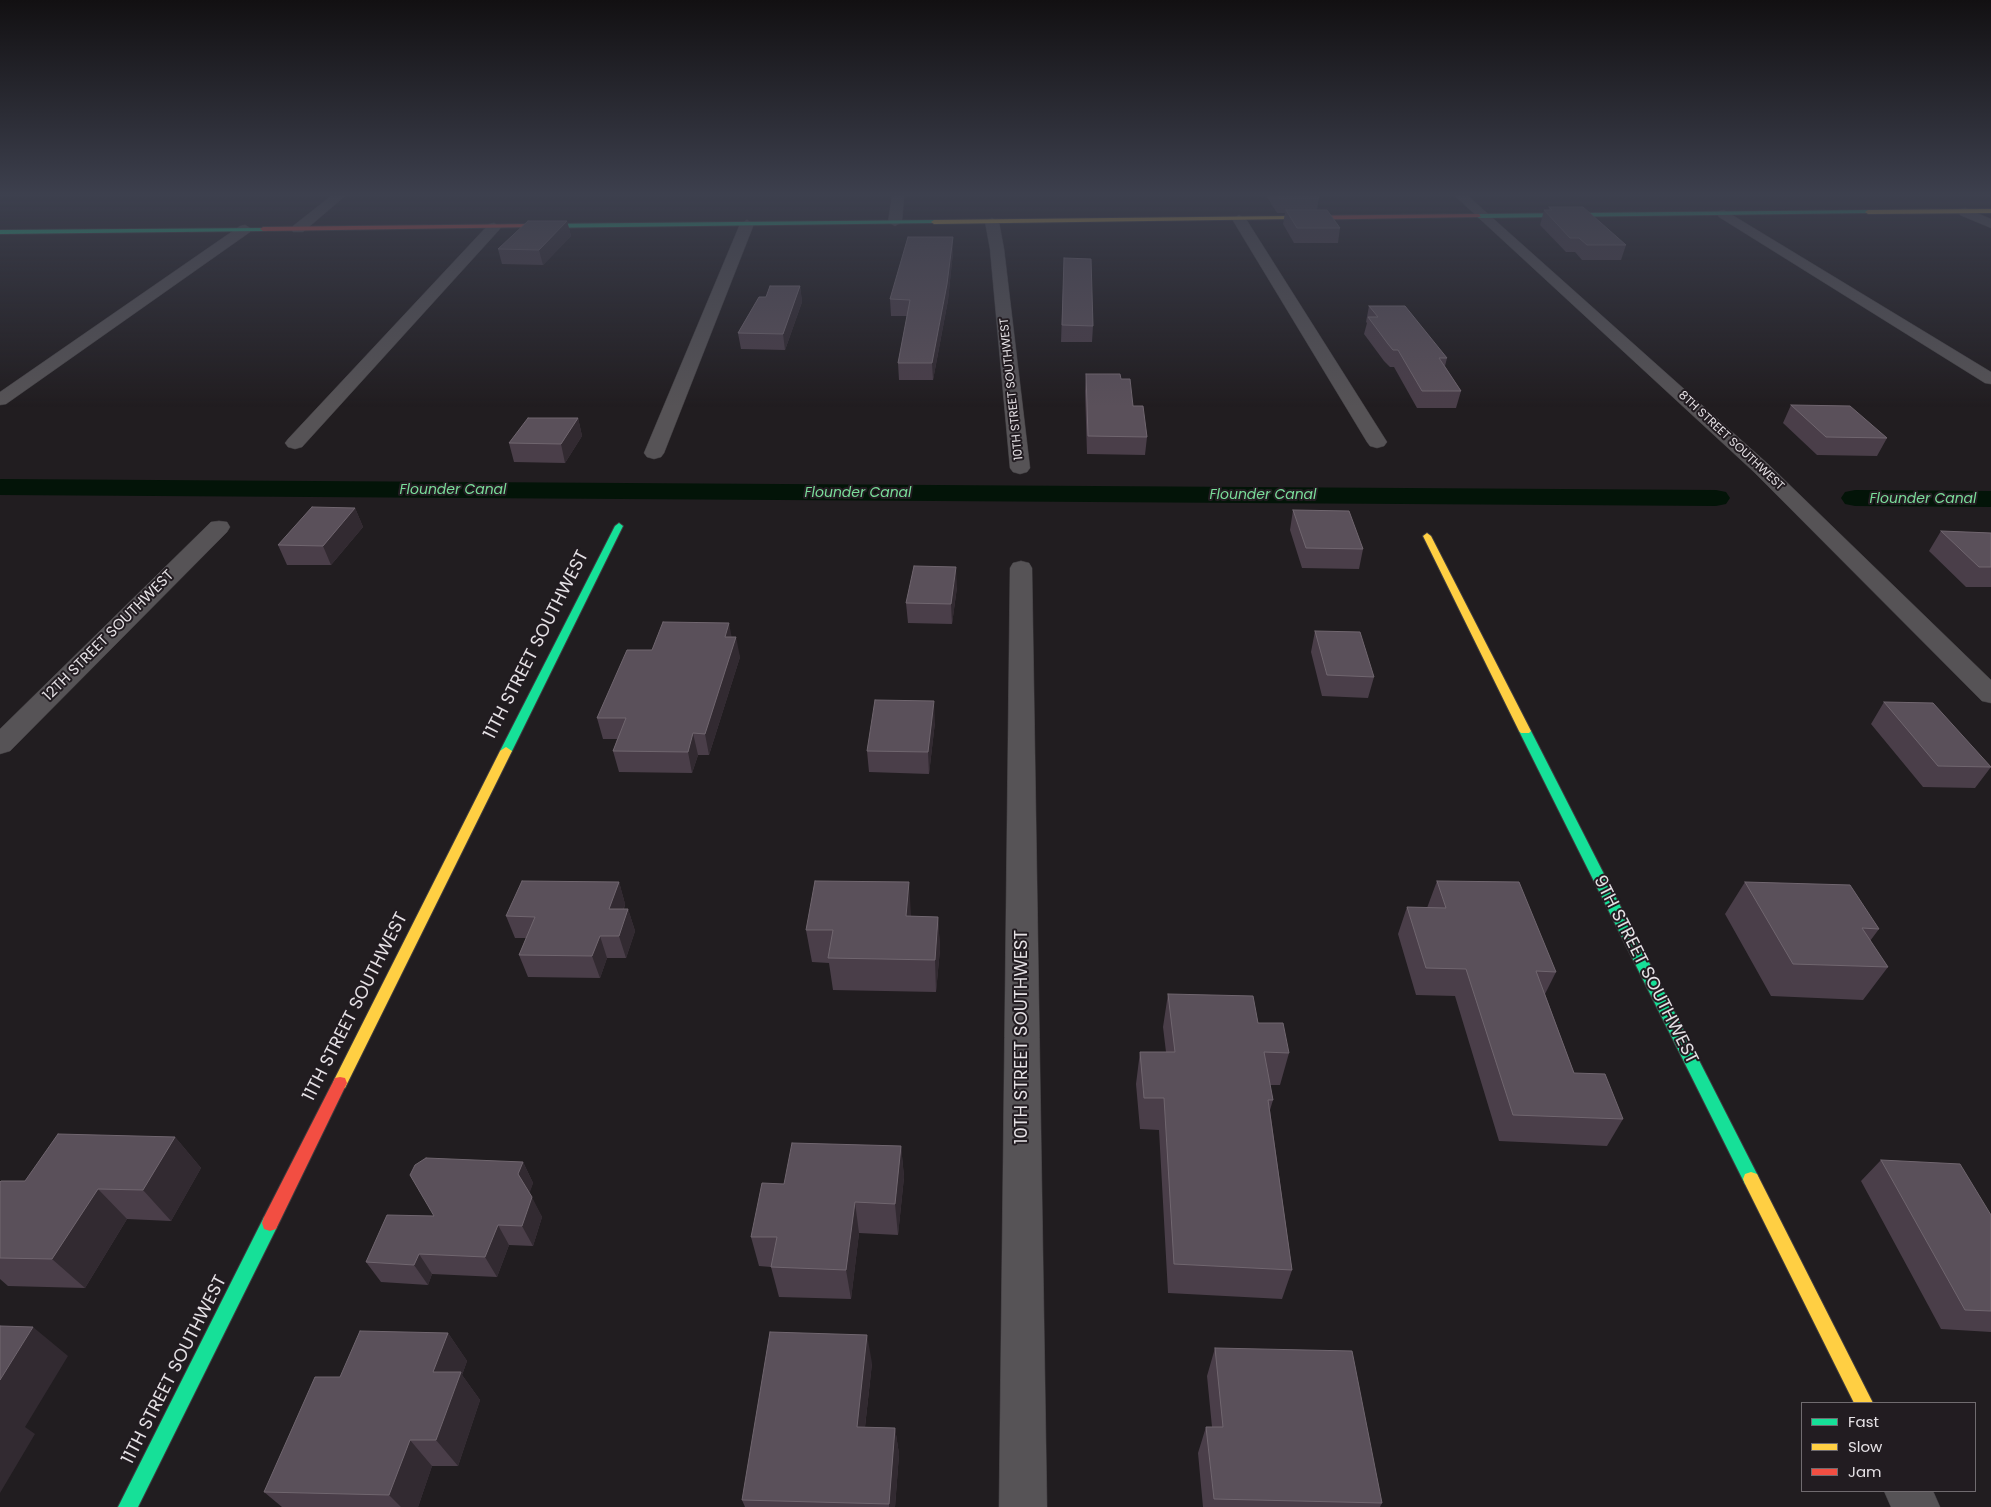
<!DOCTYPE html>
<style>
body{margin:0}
#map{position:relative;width:1991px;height:1507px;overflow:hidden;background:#211d20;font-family:Poppins,sans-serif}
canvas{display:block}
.legend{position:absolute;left:1801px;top:1402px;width:175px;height:90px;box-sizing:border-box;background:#221c21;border:1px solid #706b6f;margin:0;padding:6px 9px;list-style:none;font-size:15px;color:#e5e1e5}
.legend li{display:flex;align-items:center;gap:10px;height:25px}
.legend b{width:25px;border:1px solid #706b6f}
</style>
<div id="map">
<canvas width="1991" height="1507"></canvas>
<ul class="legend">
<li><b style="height:6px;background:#16e098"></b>Fast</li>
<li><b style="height:6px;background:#ffcf43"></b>Slow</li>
<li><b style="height:6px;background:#f24e42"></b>Jam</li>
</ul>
</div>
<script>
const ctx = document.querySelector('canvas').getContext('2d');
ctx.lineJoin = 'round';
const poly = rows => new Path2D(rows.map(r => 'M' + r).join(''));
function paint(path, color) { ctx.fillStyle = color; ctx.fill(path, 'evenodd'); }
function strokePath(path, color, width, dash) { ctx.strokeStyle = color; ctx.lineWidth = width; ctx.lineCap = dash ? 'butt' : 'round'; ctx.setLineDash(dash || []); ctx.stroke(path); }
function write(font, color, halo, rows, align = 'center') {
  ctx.font = font + ' Poppins,sans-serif'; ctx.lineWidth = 4; ctx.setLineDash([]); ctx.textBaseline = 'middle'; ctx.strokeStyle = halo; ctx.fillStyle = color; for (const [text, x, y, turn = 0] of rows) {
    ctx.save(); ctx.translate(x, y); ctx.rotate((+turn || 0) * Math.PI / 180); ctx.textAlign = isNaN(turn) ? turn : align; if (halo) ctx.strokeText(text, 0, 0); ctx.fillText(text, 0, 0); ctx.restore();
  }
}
const canal = poly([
 [0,479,1716,490,1726,492,1730,498,1726,504,1716,506,0,495,0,479],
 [1855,490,1991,491,1991,507,1855,506,1845,504,1841,498,1845,492,1855,490]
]);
const street = poly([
 [331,196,345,196,303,232,293,232,291,229,293,226,331,196],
 [892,196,904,196,902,222,895,226,888,222,892,196],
 [1455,196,1468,196,1768,464,1991,680,1991,703,1982,701,1754,472,1455,196],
 [1965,208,1991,219,1991,228,1960,215,1959,212,1960,209,1965,208],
 [1724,210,1991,372,1991,384,1985,383,1719,217,1717,214,1719,211,1724,210],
 [1239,215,1246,219,1387,442,1384,446,1377,448,1370,446,1367,442,1232,219,1239,215],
 [992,218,999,222,1004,249,1030,468,1027,472,1020,474,1013,472,1010,468,990,249,985,222,992,218],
 [747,220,754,224,664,453,661,457,654,459,647,457,644,453,740,224,747,220],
 [494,223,501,227,499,230,302,447,295,449,288,447,285,443,288,439,489,224,494,223],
 [245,225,252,229,250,232,6,404,0,405,0,392,240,226,245,225],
 [219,521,227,522,230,527,227,532,10,751,0,754,0,729,211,522,219,521],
 [1021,561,1029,563,1032,568,1047,1507,999,1507,1010,568,1013,563,1021,561],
 [1884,1491,1933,1491,1940,1507,1891,1507,1884,1491]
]);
const fast = poly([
 [1868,210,1870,213,1479,218,1476,216,1479,214,1868,210],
 [934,220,936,223,537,228,534,226,537,224,934,220],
 [265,228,263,231,0,234,0,230,265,228],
 [619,523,623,526,512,751,510,754,502,754,500,751,615,526,619,523],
 [1525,727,1531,731,1757,1174,1759,1179,1757,1184,1751,1186,1745,1184,1519,731,1525,727],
 [270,1215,276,1217,278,1223,276,1229,138,1507,118,1507,264,1217,270,1215]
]);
const slow = poly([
 [1991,209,1991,213,1868,214,1865,212,1868,210,1991,209],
 [1289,216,1291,219,934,224,931,222,934,220,1289,216],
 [1427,533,1431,536,1531,731,1529,733,1521,733,1519,731,1423,536,1427,533],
 [506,747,512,751,345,1088,340,1089,335,1088,333,1083,335,1078,500,751,506,747],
 [1751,1172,1757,1174,1873,1403,1854,1403,1745,1184,1743,1179,1745,1174,1751,1172]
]);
const jam = poly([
 [1479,214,1481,217,1289,220,1286,218,1289,216,1479,214],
 [537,224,539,227,263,231,260,229,263,227,537,224],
 [340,1077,345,1078,347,1083,276,1229,270,1231,264,1229,262,1223,264,1217,335,1078,340,1077]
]);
const wall = poly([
 [1268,196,1318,196,1319,198,1317,210,1340,228,1338,243,1294,243,1283,224,1285,213,1277,213,1267,197],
 [1549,207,1626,245,1621,260,1582,260,1575,252,1566,252,1540,225,1544,210,1549,210],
 [567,221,571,236,543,265,502,264,498,249],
 [953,237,953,252,948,300,933,380,899,380,898,363,907,316,891,316,890,299],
 [1064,258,1093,326,1092,342,1061,342],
 [800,286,802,302,785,350,741,349,738,333,766,297],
 [1369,306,1447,358,1445,366,1461,391,1456,408,1417,408,1394,367,1390,367,1384,361,1364,334,1367,323,1366,322],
 [1086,374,1121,379,1147,437,1145,455,1087,454,1085,391],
 [1791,405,1887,438,1877,456,1817,455,1783,423],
 [578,418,582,436,565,463,514,462,509,443],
 [355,508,363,527,331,565,287,565,278,545],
 [1293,510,1363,549,1359,569,1302,568,1290,530],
 [1941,531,1991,533,1991,587,1966,587,1929,551],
 [957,587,952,624,908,623,906,603],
 [1315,631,1374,677,1368,698,1322,696,1311,652],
 [732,637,740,657,709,755,698,755,692,773,619,772,613,751,617,739,603,739,597,718,652,650],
 [1884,702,1991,767,1975,788,1923,787,1871,724],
 [935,722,929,774,869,772,867,751],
 [1437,881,1556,972,1545,994,1574,1073,1623,1119,1607,1146,1499,1141,1455,996,1416,995,1398,934,1407,907,1427,908],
 [619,882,625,904,624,909,628,909,635,931,626,958,607,958,600,978,528,977,519,955,526,938,515,938,506,916],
 [1745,882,1879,929,1870,941,1888,967,1863,1000,1771,996,1725,914],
 [911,915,911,916,938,917,940,949,936,992,833,990,829,963,812,962,806,930],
 [1168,994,1258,1023,1289,1053,1280,1085,1270,1085,1273,1100,1270,1110,1292,1270,1282,1299,1168,1293,1159,1130,1140,1129,1136,1084,1140,1052,1166,1052,1163,1027],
 [175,1137,201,1168,171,1221,127,1219,85,1288,8,1286,0,1279,0,1182,25,1181],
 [901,1146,904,1177,898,1235,859,1233,851,1299,779,1297,771,1267,759,1266,751,1237,784,1184],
 [1881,1160,1991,1215,1991,1332,1941,1329,1861,1181],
 [523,1162,533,1183,529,1193,542,1217,533,1246,509,1245,497,1277,432,1274,428,1285,381,1282,366,1262,434,1216],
 [448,1333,467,1361,462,1375,480,1400,458,1466,432,1466,418,1507,282,1507,264,1492,340,1377],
 [1215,1348,1382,1503,1380,1507,1203,1507,1198,1453,1206,1427,1212,1427,1207,1376],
 [872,1363,865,1427,895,1428,899,1454,895,1507,745,1507,742,1500]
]);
const shadedWall = poly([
 [567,221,571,236,543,265,539,250],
 [953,237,953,252,948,300,933,380,932,363],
 [800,286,802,302,785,350,783,334],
 [578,418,582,436,565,463,561,444],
 [355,508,363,527,331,565,323,546],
 [956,567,957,587,952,624,951,604],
 [729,623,733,644,725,637],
 [736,637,740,657,709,755,705,734],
 [934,701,935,722,929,774,928,752],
 [693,733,698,755,692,773,688,752],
 [619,882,625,904,616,930,609,909],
 [909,882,911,915,908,949,906,916],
 [628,909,635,931,626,958,619,936],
 [938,917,940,949,936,992,935,960],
 [600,936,607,958,600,978,592,956],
 [175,1137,201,1168,171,1221,143,1190],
 [901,1146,904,1177,898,1235,895,1204],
 [523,1162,533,1183,529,1195,518,1174],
 [98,1189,127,1219,85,1288,52,1259],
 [532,1197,542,1217,533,1246,522,1226],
 [855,1202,859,1233,851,1299,846,1270],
 [498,1225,509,1245,497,1277,485,1257],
 [419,1254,432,1274,428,1285,414,1265],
 [33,1327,68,1356,25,1427,35,1434,0,1493,0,1380],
 [448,1333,467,1361,462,1375,480,1400,458,1466,436,1440,433,1372],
 [867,1335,872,1363,862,1453,857,1427],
 [895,1428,899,1454,895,1507,889,1507,889,1504],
 [410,1440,432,1466,418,1507,401,1507,389,1495]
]);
const building = poly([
 [1277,196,1318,196,1319,198,1279,199,1277,196],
 [1549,207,1583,207,1626,245,1587,245,1579,238,1570,238,1544,210,1552,210,1549,207],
 [1286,210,1327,210,1340,228,1297,228,1286,210],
 [528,221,567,221,539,250,498,249,528,221],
 [908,237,953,237,947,284,932,363,898,363,910,300,890,299,908,237],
 [1064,258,1091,259,1093,326,1062,325,1064,258],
 [770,286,800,286,783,334,738,333,759,297,766,297,770,286],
 [1369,306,1405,306,1447,358,1439,358,1461,391,1422,391,1398,350,1393,350,1388,344,1368,317,1378,317,1369,306],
 [1086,374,1120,374,1121,379,1130,379,1133,406,1143,406,1147,437,1088,436,1086,374],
 [1791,405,1850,406,1887,438,1826,437,1791,405],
 [528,418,578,418,561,444,509,443,528,418],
 [312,507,355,508,323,546,278,545,312,507],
 [1293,510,1349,511,1363,549,1306,548,1293,510],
 [1941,531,1991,533,1991,567,1979,567,1941,531],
 [914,566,956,567,951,604,906,603,914,566],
 [663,622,729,623,725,637,736,637,705,734,693,733,688,752,613,751,626,718,597,718,627,650,652,650,663,622],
 [1315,631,1360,632,1374,677,1327,675,1315,631],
 [875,700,934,701,928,752,867,751,875,700],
 [1884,702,1933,703,1991,767,1938,766,1884,702],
 [522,881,619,882,609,909,628,909,619,936,600,936,592,956,519,955,535,917,506,916,522,881],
 [815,881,909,882,906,916,938,917,935,960,828,958,833,930,806,930,815,881],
 [1437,881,1519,882,1556,972,1536,971,1574,1073,1605,1074,1623,1119,1513,1115,1466,969,1426,968,1407,907,1446,908,1437,881],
 [1745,882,1850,885,1879,929,1862,928,1888,967,1793,964,1745,882],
 [1168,994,1253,996,1258,1023,1283,1023,1289,1053,1264,1052,1273,1100,1268,1100,1292,1270,1174,1264,1164,1098,1144,1098,1140,1052,1175,1052,1168,994],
 [58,1134,175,1137,143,1190,98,1189,52,1259,0,1258,0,1182,1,1181,25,1181,58,1134],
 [792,1143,901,1146,895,1204,855,1202,846,1270,771,1267,777,1237,751,1237,762,1183,784,1184,792,1143],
 [426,1158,523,1162,518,1174,532,1197,522,1226,498,1225,485,1257,419,1254,414,1265,366,1262,387,1215,434,1216,410,1175,415,1165,426,1158],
 [1881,1160,1960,1164,1991,1215,1991,1311,1965,1310,1881,1160],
 [0,1326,33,1327,0,1380,0,1326],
 [360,1331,448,1333,433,1372,461,1372,436,1440,410,1440,389,1495,264,1492,315,1377,340,1377,360,1331],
 [770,1332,867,1335,857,1427,895,1428,889,1504,742,1500,770,1332],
 [1215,1348,1352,1351,1382,1503,1214,1499,1206,1427,1223,1427,1215,1348]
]);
const farStreetnames = [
 ["10TH STREET SOUTHWEST",1012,389,-96],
 ["8TH STREET SOUTHWEST",1731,441,43]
];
const farWaternames = [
 ["Flounder Canal",453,490],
 ["Flounder Canal",858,493],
 ["Flounder Canal",1263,495],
 ["Flounder Canal",1923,499]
];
const streetNames = [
 ["12TH STREET SOUTHWEST",109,636,-45]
];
const nearStreetnames = [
 ["11TH STREET SOUTHWEST",537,645,-63],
 ["9TH STREET SOUTHWEST",1645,970,63],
 ["11TH STREET SOUTHWEST",356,1007,-63],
 ["10TH STREET SOUTHWEST",1022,1037,-90],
 ["11TH STREET SOUTHWEST",175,1370,-63]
];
paint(canal, '#031408');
strokePath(street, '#3e3b3e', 1);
strokePath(fast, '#3e3b3e', 2);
strokePath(slow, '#3e3b3e', 2);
strokePath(jam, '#3e3b3e', 2);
paint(street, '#565356');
paint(fast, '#16e098');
paint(slow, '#ffcf43');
paint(jam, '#f24e42');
paint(wall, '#4a3e49');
paint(shadedWall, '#322a31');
paint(building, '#5a505a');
strokePath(building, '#70666f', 1);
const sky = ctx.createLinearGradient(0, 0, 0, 407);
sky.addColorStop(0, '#121012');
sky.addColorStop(0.48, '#3d404e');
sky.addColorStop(1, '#3d404e00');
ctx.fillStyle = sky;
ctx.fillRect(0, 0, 1991, 407);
write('12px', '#e5e1e5', '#221c21', farStreetnames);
write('italic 14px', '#7add9a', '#221c21', farWaternames);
write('15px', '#e5e1e5', '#221c21', streetNames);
write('18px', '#e5e1e5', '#221c21', nearStreetnames);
</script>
